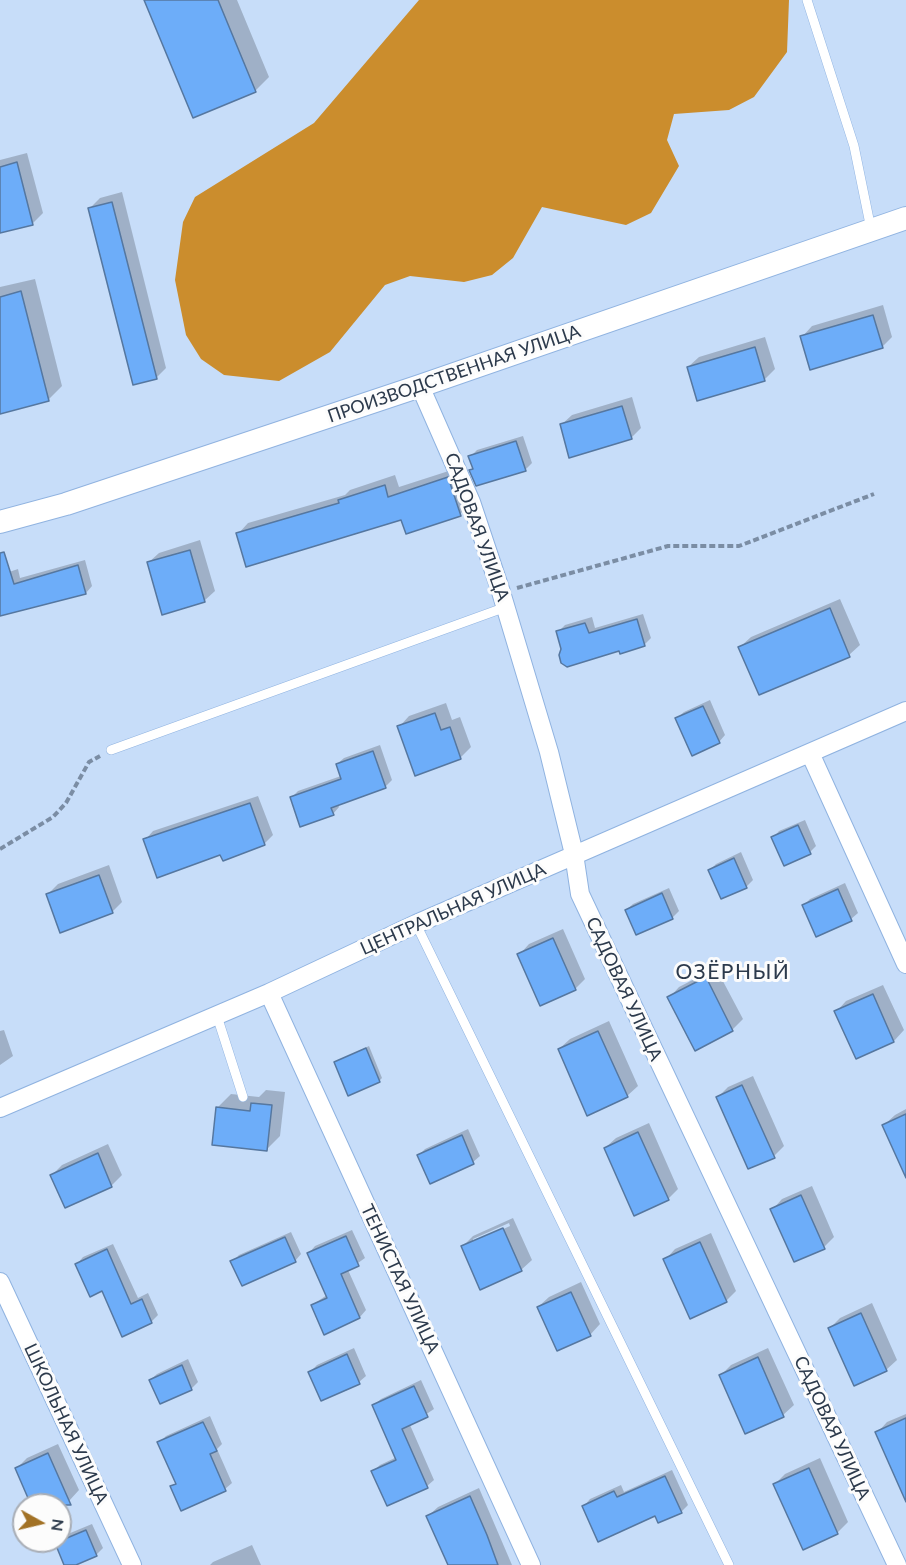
<!DOCTYPE html>
<meta charset="utf-8">
<style>
body{margin:0}
#map{position:relative;width:906px;height:1565px;overflow:hidden;background:#c7ddf9;font-family:Lato,sans-serif}
canvas{display:block}
.north{position:absolute;left:12px;top:1493px;width:60px;height:60px;box-sizing:border-box;background:#fcfcfc;border:2px solid #a9aeb6;border-radius:50%;rotate:98deg;font-size:16px;font-weight:700;line-height:24px;text-align:center;color:#2c3a4c}
.north::after{content:'';display:block;margin:auto;width:21px;height:27px;background:#a27226;clip-path:polygon(50% 0,100% 100%,50% 72%,0 100%)}
</style>
<div id="map">
<canvas width="906" height="1565"></canvas>
<div class="north">N</div>
</div>
<script>
const ctx = document.querySelector('canvas').getContext('2d');
ctx.lineJoin = 'round';
function paint(path, color) { ctx.fillStyle = color; ctx.fill(path, 'evenodd'); }
const poly = rows => new Path2D(rows.map(r => 'M' + r).join(''));
function strokePath(path, color, width, dash) { ctx.strokeStyle = color; ctx.lineWidth = width; ctx.lineCap = dash ? 'butt' : 'round'; ctx.setLineDash(dash || []); ctx.stroke(path); }
function write(font, color, halo, rows, align = 'center') {
  ctx.font = font + ' Lato,sans-serif'; ctx.lineWidth = 6; ctx.setLineDash([]); ctx.textBaseline = 'middle'; ctx.strokeStyle = halo; ctx.fillStyle = color; for (const [text, x, y, turn = 0] of rows) {
    ctx.save(); ctx.translate(x, y); ctx.rotate((+turn || 0) * Math.PI / 180); ctx.textAlign = isNaN(turn) ? turn : align; if (halo) ctx.strokeText(text, 0, 0); ctx.fillText(text, 0, 0); ctx.restore();
  }
}
const forest = poly([
 [419,0,789,0,787,52,754,97,729,110,674,114,667,140,679,166,651,213,626,225,542,207,513,258,492,275,464,282,410,276,385,285,330,352,279,381,224,375,201,359,186,335,175,280,183,222,195,197,314,123]
]);
const shadow = poly([
 [146,0,237,0,269,77,255,91],
 [27,153,43,213,32,224,0,232,0,160],
 [122,192,166,368,156,378,90,208,100,198],
 [35,279,62,386,48,400,0,412,0,287],
 [883,305,892,337,882,347,802,337,812,326],
 [765,337,775,369,765,379,698,399,688,367,699,357],
 [632,397,641,428,631,438,561,425,572,415],
 [523,436,532,463,525,470,471,471,474,468,470,457,477,450],
 [458,468,470,504,460,514,238,534,248,523,345,495,350,490,395,475,399,487],
 [200,540,215,591,204,601,148,563,159,553],
 [85,560,92,586,86,593,0,614,0,575,18,569,20,578],
 [840,599,860,645,849,655,760,693,740,647,751,637],
 [643,614,651,638,644,645,620,649,563,649,558,632,565,625,592,617,595,628],
 [710,700,725,735,719,742,677,718,684,712],
 [446,703,452,720,460,717,471,747,461,757,416,774,399,727,409,716],
 [380,745,392,780,385,787,338,804,339,807,333,814,291,798,298,791,341,776,337,764,344,758],
 [258,796,273,835,264,844,145,840,153,831],
 [805,820,816,846,810,852,773,838,779,831],
 [741,852,753,880,747,886,722,897,710,870,716,864],
 [109,865,122,902,112,912,48,894,58,884],
 [845,883,858,913,851,919,804,905,810,899],
 [669,888,679,911,673,917,637,933,626,910,633,904],
 [563,929,585,979,575,989,519,955,529,944],
 [716,968,743,1019,732,1030,696,1049,669,998,679,987],
 [883,985,904,1030,894,1041,857,1057,836,1012,846,1001],
 [609,1021,638,1086,627,1096,559,1049,570,1039],
 [4,1030,13,1056,0,1065,0,1031],
 [369,1046,382,1078,379,1081,336,1062],
 [753,1076,784,1146,774,1156,718,1097,728,1087],
 [266,1090,285,1092,280,1136,266,1150,218,1107,231,1094,259,1097],
 [906,1109,906,1168,884,1125,895,1115],
 [649,1123,678,1189,668,1199,605,1148,616,1138],
 [468,1129,480,1156,473,1162,430,1182,419,1155,425,1149],
 [108,1144,122,1175,111,1186,66,1206,52,1175,62,1165],
 [812,1186,834,1237,824,1247,772,1210,782,1199],
 [513,1218,532,1260,521,1270,462,1247,473,1236],
 [509,1223,510,1226,473,1243,473,1239],
 [352,1230,365,1258,348,1270,366,1310,360,1317,312,1305,327,1295,309,1253,315,1246],
 [291,1232,301,1254,295,1261,232,1262,239,1255],
 [711,1233,736,1291,726,1301,665,1260,675,1249],
 [113,1244,138,1298,148,1293,158,1315,151,1322,103,1289,77,1264,83,1257],
 [581,1282,600,1324,590,1335,538,1307,549,1297],
 [872,1303,897,1360,886,1370,830,1328,840,1318],
 [354,1348,366,1376,359,1382,322,1399,310,1372,317,1365],
 [768,1348,794,1405,783,1415,721,1375,731,1365],
 [188,1359,198,1382,192,1388,160,1402,150,1380,157,1374],
 [421,1380,434,1409,410,1425,434,1480,427,1486,373,1471,380,1465,397,1457,374,1405,381,1399],
 [906,1414,906,1493,877,1433,887,1422],
 [210,1416,222,1444,217,1449,232,1483,225,1489,172,1487,177,1482,159,1443,166,1436],
 [58,1444,79,1490,69,1501,17,1468,27,1458],
 [820,1458,848,1522,837,1533,803,1548,775,1484,785,1474],
 [672,1470,688,1505,681,1512,656,1514,584,1506,590,1499,621,1485,624,1492],
 [479,1488,512,1565,448,1565,428,1516,438,1507],
 [92,1524,103,1548,96,1555,73,1565,66,1565,56,1543,63,1536],
 [252,1545,261,1565,210,1565,213,1562]
]);
const building = poly([
 [144,0,218,0,256,92,193,118,144,0],
 [17,162,33,225,0,233,0,167,17,162],
 [112,202,157,379,133,385,88,208,112,202],
 [21,291,49,401,0,414,0,297,21,291],
 [873,315,883,348,810,370,800,336,873,315],
 [755,347,765,381,697,401,687,367,755,347],
 [622,406,632,439,569,458,560,424,622,406],
 [516,441,526,471,476,486,469,470,473,469,468,456,516,441],
 [448,477,461,516,406,534,401,520,246,567,236,533,339,503,338,500,385,485,388,497,448,477],
 [190,550,205,602,162,615,147,562,190,550],
 [4,552,14,584,78,565,86,594,0,616,0,553,4,552],
 [830,608,850,657,759,695,738,647,830,608],
 [637,619,645,646,620,654,619,651,567,667,561,663,559,655,561,649,556,631,585,623,589,633,637,619],
 [703,706,720,743,692,756,675,718,703,706],
 [435,713,441,730,450,727,461,759,415,776,397,726,435,713],
 [373,751,386,788,331,808,334,815,300,827,290,797,341,779,336,764,373,751],
 [250,803,265,845,223,861,220,855,157,878,143,839,250,803],
 [798,825,811,854,784,866,771,837,798,825],
 [734,858,747,888,721,899,708,870,734,858],
 [99,875,113,913,60,933,46,894,99,875],
 [838,889,852,921,816,937,802,905,838,889],
 [662,893,673,919,636,935,625,910,662,893],
 [553,938,576,990,540,1006,517,954,553,938],
 [706,977,733,1031,695,1051,667,997,706,977],
 [873,994,894,1042,856,1059,834,1011,873,994],
 [598,1031,628,1097,587,1116,558,1049,598,1031],
 [366,1048,380,1082,348,1096,334,1062,366,1048],
 [742,1085,775,1158,748,1169,716,1097,742,1085],
 [251,1103,272,1105,267,1151,212,1145,216,1107,250,1111,251,1103],
 [906,1114,906,1178,882,1125,906,1114],
 [638,1132,669,1200,634,1216,604,1148,638,1132],
 [462,1135,474,1164,430,1184,417,1155,462,1135],
 [98,1153,112,1187,65,1208,50,1175,98,1153],
 [801,1195,825,1249,794,1262,770,1209,801,1195],
 [503,1228,522,1271,480,1290,461,1246,503,1228],
 [346,1236,359,1266,341,1274,360,1318,324,1335,311,1305,327,1298,307,1253,346,1236],
 [285,1237,296,1262,242,1286,230,1261,285,1237],
 [700,1242,727,1302,690,1319,663,1259,700,1242],
 [107,1249,131,1304,142,1299,152,1323,122,1337,102,1291,90,1297,75,1264,107,1249],
 [571,1292,591,1336,557,1351,537,1307,571,1292],
 [861,1313,887,1371,854,1386,828,1328,861,1313],
 [347,1354,360,1384,321,1401,308,1372,347,1354],
 [758,1357,784,1417,745,1434,719,1375,758,1357],
 [182,1365,192,1390,160,1404,149,1380,182,1365],
 [414,1386,428,1417,402,1429,428,1488,387,1506,371,1471,396,1460,372,1405,414,1386],
 [906,1418,906,1502,875,1432,906,1418],
 [203,1422,217,1451,210,1454,226,1491,181,1511,170,1486,176,1484,157,1442,203,1422],
 [48,1453,71,1505,31,1505,15,1468,48,1453],
 [809,1468,838,1534,803,1550,773,1484,809,1468],
 [665,1476,682,1513,658,1523,655,1516,598,1542,582,1506,614,1491,617,1497,665,1476],
 [470,1496,487,1535,498,1565,448,1565,426,1516,470,1496],
 [86,1530,97,1556,76,1565,64,1565,55,1543,86,1530]
]);
const path = poly([
 [517,588,668,546,739,546,874,494],
 [0,849,53,817,66,803,89,762,100,756]
]);
const service = poly([
 [807,0,854,146,871,229],
 [111,750,506,607],
 [416,924,729,1565],
 [217,1016,243,1097]
]);
const minor = poly([
 [420,386,471,502,501,592,549,752,574,854,580,894,897,1565],
 [810,753,906,964],
 [269,993,531,1565],
 [0,1108,269,993,416,924,906,711],
 [0,1282,132,1565]
]);
const tertiary = poly([
 [0,522,66,504,420,386,906,218]
]);
const streetNames = [
 ["ПРОИЗВОДСТВЕННАЯ УЛИЦА",454,374,-19],
 ["САДОВАЯ УЛИЦА",477,527,70],
 ["ЦЕНТРАЛЬНАЯ УЛИЦА",453,909,-24],
 ["САДОВАЯ УЛИЦА",624,989,65],
 ["ТЕНИСТАЯ УЛИЦА",400,1279,65],
 ["ШКОЛЬНАЯ УЛИЦА",66,1424,65],
 ["САДОВАЯ УЛИЦА",832,1428,65]
];
const quarterNames = [
 ["ОЗЁРНЫЙ",733,972]
];
paint(forest, '#cb8d2d');
paint(shadow, '#0003');
paint(building, '#6dadf9');
strokePath(building, '#5577a0', 1.5);
strokePath(service, '#90b3e0', 10);
strokePath(minor, '#90b3e0', 20);
strokePath(tertiary, '#90b3e0', 24);
strokePath(path, '#7b8da4', 4, [6, 3]);
strokePath(service, '#fff', 9);
strokePath(minor, '#fff', 18);
strokePath(tertiary, '#fff', 22);
write('18px', '#2c3a4c', '#fcfcfc', streetNames);
ctx.letterSpacing = '1.5px';
write('21px', '#2c3a4c', '#fcfcfc', quarterNames);
ctx.letterSpacing = '0px';
</script>
